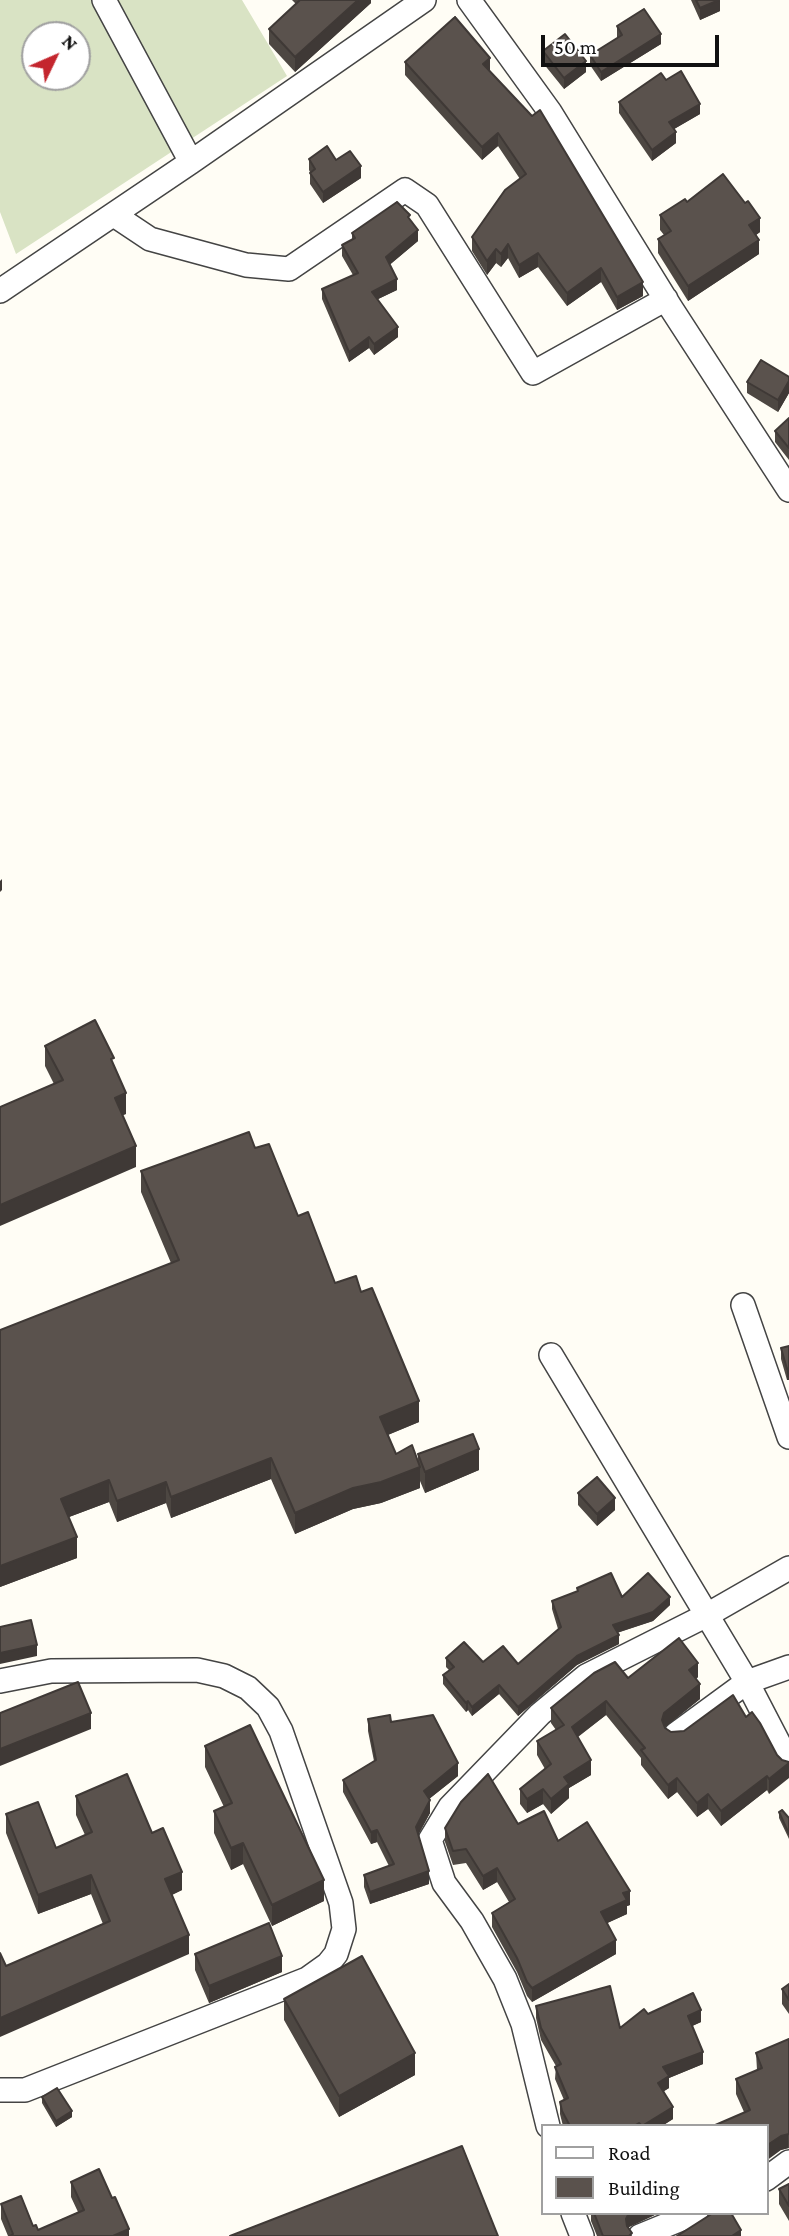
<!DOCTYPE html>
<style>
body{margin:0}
#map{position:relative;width:789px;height:2236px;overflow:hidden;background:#fffdf5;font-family:"Crimson Pro",serif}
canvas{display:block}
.legend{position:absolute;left:541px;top:2124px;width:228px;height:91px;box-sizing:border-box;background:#fff;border:2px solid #a0a0a0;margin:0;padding:9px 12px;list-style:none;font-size:21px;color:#111}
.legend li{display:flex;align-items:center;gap:14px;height:35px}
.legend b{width:35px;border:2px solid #a0a0a0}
.north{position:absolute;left:21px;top:21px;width:70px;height:70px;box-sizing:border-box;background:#fff;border:2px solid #a0a0a0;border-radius:50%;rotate:46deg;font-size:19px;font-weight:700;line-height:28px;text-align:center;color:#111}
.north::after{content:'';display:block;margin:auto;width:24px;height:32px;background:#c4262e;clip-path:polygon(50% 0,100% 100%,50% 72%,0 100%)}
.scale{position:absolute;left:541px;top:35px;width:178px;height:32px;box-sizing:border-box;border:4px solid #111;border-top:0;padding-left:9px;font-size:21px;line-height:24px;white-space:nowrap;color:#111;-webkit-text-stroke:5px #fff;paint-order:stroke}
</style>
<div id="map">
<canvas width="789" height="2236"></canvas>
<ul class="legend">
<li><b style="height:9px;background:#fff"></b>Road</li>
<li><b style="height:19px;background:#5a524d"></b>Building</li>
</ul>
<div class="north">N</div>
<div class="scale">50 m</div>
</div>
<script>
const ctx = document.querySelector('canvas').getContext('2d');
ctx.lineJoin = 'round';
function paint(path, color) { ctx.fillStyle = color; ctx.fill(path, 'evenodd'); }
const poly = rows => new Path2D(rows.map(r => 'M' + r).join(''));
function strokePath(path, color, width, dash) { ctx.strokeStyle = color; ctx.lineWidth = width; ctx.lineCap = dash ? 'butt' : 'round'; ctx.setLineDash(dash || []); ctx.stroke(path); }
const cemetery = poly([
 [0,0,242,0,287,76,16,254,0,212],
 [35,35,77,35,77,77,35,77]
]);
const minor = poly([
 [104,0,191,162],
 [469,0,550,112,671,308,789,490],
 [114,215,150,239,246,265,289,269,405,190,427,205,533,373,666,299],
 [0,291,191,162,424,0],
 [743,1305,789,1437],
 [551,1355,747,1682,789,1763],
 [0,1681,51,1671,197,1670,224,1676,248,1688,268,1707,281,1731,341,1903,344,1929,336,1954,328,1964,307,1979,25,2090,0,2090],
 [676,1734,747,1682,789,1667],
 [548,2126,523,2024,505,1979,472,1921,444,1883,430,1840,450,1807,540,1714,586,1676,707,1615,789,1568],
 [766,2179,789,2162],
 [573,2213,582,2236],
 [640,2236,696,2213]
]);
const wall = poly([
 [292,0,371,0,371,3,295,72,269,44,269,29,296,4],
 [691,0,720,0,720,11,700,20],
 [617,26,661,44,601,81,590,65,590,55,617,38],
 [543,51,586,72,564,89,543,63],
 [405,62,490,71,643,296,617,310,601,282,567,306,538,267,519,278,508,258,501,267,496,263,487,275,472,251,472,237,520,179,498,146,482,160,405,75],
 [666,80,700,114,674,129,676,143,652,161,619,113,619,102],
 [309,159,336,160,361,178,323,203,310,184,310,172,309,170],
 [687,202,760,232,756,235,759,254,688,301,658,253,658,239,664,235,660,230,660,215],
 [410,220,418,241,389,265,397,290,378,299,398,337,374,355,369,348,349,362,322,299,322,289,353,275,342,256,342,245,352,240,352,233],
 [789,377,789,393,778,412,747,393,747,382],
 [789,418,789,460,775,442,775,431],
 [45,1046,114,1067,126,1114,122,1115,136,1167,54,1084,45,1066],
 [255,1148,298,1216,335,1283,361,1292,419,1422,388,1435,396,1454,418,1462,418,1454,479,1470,425,1493,420,1481,420,1488,381,1503,353,1509,295,1534,271,1479,171,1518,166,1503,117,1522,109,1502,69,1517,77,1558,0,1587,0,1330,171,1263,141,1192,141,1171],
 [789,1346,787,1380,781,1359,781,1348],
 [578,1493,615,1510,597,1526,578,1505],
 [577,1588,622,1597,670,1605,653,1621,617,1633,619,1644,577,1665,518,1716,499,1694,472,1716,468,1710,466,1712,443,1684,443,1675,449,1670,446,1667,446,1658,483,1662,518,1664,558,1629,552,1609,552,1601,577,1592],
 [698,1677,696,1679,700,1699,665,1727,665,1728,671,1732,684,1731,746,1717,777,1755,769,1794,767,1790,721,1826,708,1809,697,1817,677,1792,668,1799,641,1765,641,1758,606,1715,578,1737,591,1775,569,1788,569,1798,551,1814,543,1804,527,1813,520,1804,520,1789,545,1769,537,1755,537,1741,556,1730,551,1723,551,1708,628,1678],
 [368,1719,391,1722,458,1776,429,1799,430,1813,418,1835,429,1884,370,1904,364,1887,364,1875,389,1866,377,1842,371,1844,343,1792,343,1780,374,1761,368,1731],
 [205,1746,324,1901,272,1926,243,1864,231,1870,214,1833,214,1811,224,1807,205,1767],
 [76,1796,152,1833,182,1890,172,1895,189,1954,6,1966,103,1924,91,1894,38,1914,6,1833,6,1814,56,1848,85,1835,76,1815],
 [779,1812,789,1818,789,1839,779,1818],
 [518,1824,558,1841,630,1905,627,1906,627,1914,607,1923,616,1954,532,2002,527,1996,517,1972,492,1927,492,1913,509,1902,497,1882,483,1890,466,1863,453,1865,445,1842,445,1828],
 [195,1954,282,1972,209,2003,195,1970],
 [789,1984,789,2014,782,2004,782,1989],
 [284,1999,415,2075,339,2117,284,2020],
 [536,2006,620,2028,648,2014,701,2022,692,2026,703,2064,669,2078,669,2088,664,2091,673,2119,662,2126,563,2126,560,2114,560,2102,564,2100,555,2079,556,2066,541,2040,536,2018],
 [789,2039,789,2148,781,2150,744,2112,736,2094,736,2079,757,2070,756,2053],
 [42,2097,72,2117,56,2127,42,2103],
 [71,2182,129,2236,8,2236,1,2219,1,2204,38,2230,78,2212,71,2197],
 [789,2184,789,2221,779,2204,779,2189],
 [591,2213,659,2213,629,2227,629,2228,632,2236,597,2236,591,2221]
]);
const shadedWall = poly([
 [358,0,371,0,371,3,295,72,295,57],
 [720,0,720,11,700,20,700,8],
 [661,34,661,44,601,81,601,72],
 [490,58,490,71,483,64],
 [586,61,586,72,564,89,564,78],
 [700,104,700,114,669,132,669,122],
 [676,132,676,143,652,161,652,150],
 [498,133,498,146,482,160,482,147],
 [361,166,361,178,323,203,323,192],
 [760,218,760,232,749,240,749,225],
 [418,230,418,241,386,268,386,257],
 [759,240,759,254,688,301,688,286],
 [508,244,508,258,501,267,501,254],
 [496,249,496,263,487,275,487,261],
 [538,253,538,267,519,278,519,265],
 [601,268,601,282,567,306,567,293],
 [397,279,397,290,372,302,372,292],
 [643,282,643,296,617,310,617,297],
 [398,327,398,337,374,355,374,344],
 [369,337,369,348,349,362,349,352],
 [789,381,789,393,778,412,778,400],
 [2,879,2,890,0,892,0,881],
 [126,1093,126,1114,115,1118,115,1098],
 [136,1146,136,1167,0,1226,0,1205],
 [789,1368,789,1380,787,1380,787,1369],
 [419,1401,419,1422,380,1438,380,1417],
 [479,1449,479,1470,425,1493,425,1472],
 [271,1458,271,1479,171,1518,171,1497],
 [420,1467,420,1488,381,1503,353,1509,295,1534,295,1513,353,1488],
 [109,1480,109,1502,61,1520,61,1499],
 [166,1482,166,1503,117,1522,117,1501],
 [615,1498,615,1510,597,1526,597,1514],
 [77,1537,77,1558,0,1587,0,1566],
 [670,1597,670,1605,653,1621,613,1634,613,1625],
 [619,1635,619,1644,577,1665,518,1716,518,1707,577,1656],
 [37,1645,37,1656,0,1664,0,1653],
 [698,1663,698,1677,689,1685,689,1670],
 [700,1684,700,1699,664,1728,662,1720,664,1713],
 [499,1685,499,1694,472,1716,472,1707],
 [468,1701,468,1710,466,1712,466,1703],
 [606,1701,606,1715,572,1741,572,1727],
 [91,1713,91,1729,0,1766,0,1749],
 [591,1760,591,1775,569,1788,569,1798,551,1814,551,1799,564,1777],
 [458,1763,458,1776,424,1803,424,1791],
 [789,1763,789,1778,769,1794,769,1779],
 [767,1776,767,1790,721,1826,721,1811],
 [677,1778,677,1792,668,1799,668,1785],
 [543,1789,543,1804,527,1813,527,1799],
 [708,1794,708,1809,697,1817,697,1803],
 [430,1800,430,1813,416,1839,416,1827],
 [377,1830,377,1842,371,1844,371,1832],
 [243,1843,243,1864,231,1870,231,1848],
 [497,1868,497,1882,483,1890,483,1876],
 [429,1871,429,1884,370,1904,370,1892],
 [182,1872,182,1890,165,1898,165,1879],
 [91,1875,91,1894,38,1914,38,1895],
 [324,1880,324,1901,272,1926,272,1905],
 [630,1891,630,1905,627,1906,627,1914,601,1926,601,1912,623,1893],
 [189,1935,189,1954,0,2037,0,2018],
 [616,1940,616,1954,532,2002,532,1988],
 [282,1956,282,1972,209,2003,209,1986],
 [701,2010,701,2022,688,2028,688,2016],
 [703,2052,703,2064,669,2078,669,2088,658,2095,658,2083,663,2067],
 [415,2053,415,2075,339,2117,339,2096],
 [673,2107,673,2119,662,2126,642,2126],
 [72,2111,72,2117,56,2127,56,2121],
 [788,2133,788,2148,781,2150,766,2161,766,2146,781,2136],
 [629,2213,659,2213,629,2227,626,2233,626,2219],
 [129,2229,129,2236,113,2236],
 [741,2230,741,2236,732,2236]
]);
const building = poly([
 [300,0,358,0,295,57,269,29,300,0],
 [696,0,719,0,700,8,696,0],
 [644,9,661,34,601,72,590,55,622,35,617,26,644,9],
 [455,17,490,58,483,64,532,116,540,110,643,282,617,297,601,268,567,293,538,253,519,265,508,244,501,254,496,249,487,261,472,237,505,190,526,174,498,133,482,147,405,62,455,17],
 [565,34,586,61,564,78,543,51,565,34],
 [681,71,700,104,669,122,676,132,652,150,619,102,661,73,666,80,681,71],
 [327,146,336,160,350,151,361,166,323,192,310,173,315,169,309,159,327,146],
 [723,174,745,203,748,201,760,218,749,225,759,240,688,286,658,239,671,231,660,215,685,199,687,202,723,174],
 [397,202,410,215,408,217,418,230,386,257,397,279,372,292,398,327,374,344,369,337,349,352,322,289,358,273,342,245,355,238,352,233,397,202],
 [761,360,789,377,789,381,778,400,747,382,761,360],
 [789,418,789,448,775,431,789,418],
 [95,1020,114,1058,111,1059,126,1093,115,1098,136,1146,0,1205,0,1107,63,1080,45,1046,95,1020],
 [249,1132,255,1148,269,1144,298,1216,308,1212,335,1283,356,1276,361,1292,372,1288,419,1401,380,1417,396,1454,412,1445,420,1467,381,1482,353,1488,295,1513,271,1458,171,1497,166,1482,117,1501,109,1480,61,1499,77,1537,0,1566,0,1330,179,1260,141,1171,249,1132],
 [789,1346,789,1368,787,1369,781,1348,789,1346],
 [473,1434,479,1449,425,1472,418,1454,473,1434],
 [597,1477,615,1498,597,1514,578,1493,597,1477],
 [611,1573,622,1597,648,1573,670,1597,653,1612,613,1625,619,1635,577,1656,518,1707,499,1685,472,1707,468,1701,466,1703,443,1675,454,1667,446,1658,464,1642,483,1662,503,1646,518,1664,561,1627,552,1601,578,1591,577,1588,611,1573],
 [31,1620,37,1645,0,1653,0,1627,31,1620],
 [679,1638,698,1663,689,1670,700,1684,664,1713,662,1720,665,1728,671,1732,684,1731,733,1695,746,1717,752,1712,760,1723,777,1755,782,1760,789,1762,789,1763,769,1779,767,1776,721,1811,708,1794,697,1803,677,1778,668,1785,641,1750,645,1748,606,1701,572,1727,591,1760,564,1777,569,1784,551,1799,543,1789,527,1799,520,1789,551,1764,537,1741,564,1725,551,1708,594,1673,615,1662,628,1678,679,1638],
 [78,1682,91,1713,0,1749,0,1713,78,1682],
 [390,1715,391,1722,433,1715,458,1763,424,1791,430,1800,416,1827,429,1871,370,1892,364,1875,394,1864,377,1830,371,1832,343,1780,376,1760,368,1719,390,1715],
 [250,1725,324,1880,272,1905,243,1843,231,1848,214,1811,232,1803,205,1746,250,1725],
 [127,1774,152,1833,163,1828,182,1872,165,1879,189,1935,0,2018,0,1953,6,1966,110,1921,91,1875,38,1895,6,1814,38,1802,56,1848,92,1832,76,1796,127,1774],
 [488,1774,518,1824,544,1811,558,1841,587,1822,630,1891,623,1893,627,1900,601,1912,616,1940,532,1988,527,1982,517,1958,492,1913,515,1899,497,1868,483,1876,466,1849,453,1851,445,1828,461,1802,488,1774],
 [782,1810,789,1818,789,1834,779,1812,782,1810],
 [269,1923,282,1956,209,1986,195,1954,269,1923],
 [362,1956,415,2053,339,2096,284,1999,362,1956],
 [789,1984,789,2000,782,1989,789,1984],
 [610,1986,620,2028,644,2009,648,2014,693,1993,701,2010,688,2016,703,2052,663,2067,669,2076,658,2083,673,2107,642,2126,639,2123,634,2126,570,2126,562,2111,560,2102,568,2098,555,2067,561,2064,541,2028,536,2006,610,1986],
 [789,2039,789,2134,781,2136,766,2146,766,2126,713,2126,750,2110,736,2079,762,2068,756,2053,789,2039],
 [57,2088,72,2111,56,2121,42,2097,57,2088],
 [462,2146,498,2236,230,2236,462,2146],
 [99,2169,112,2198,115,2197,129,2229,113,2236,10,2236,13,2234,1,2204,21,2196,33,2226,36,2225,38,2230,84,2210,71,2182,99,2169],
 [789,2184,789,2206,779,2189,789,2184],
 [594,2213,629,2213,626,2219,627,2226,632,2233,629,2236,603,2236,594,2213],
 [713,2213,731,2213,741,2230,732,2236,677,2236,713,2213]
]);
paint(cemetery, '#d9e3c4');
strokePath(minor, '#444', 26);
strokePath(minor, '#fff', 23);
paint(wall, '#4d4742');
paint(shadedWall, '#3f3936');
paint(building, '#5a524d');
strokePath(building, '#3f3936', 2);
</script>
